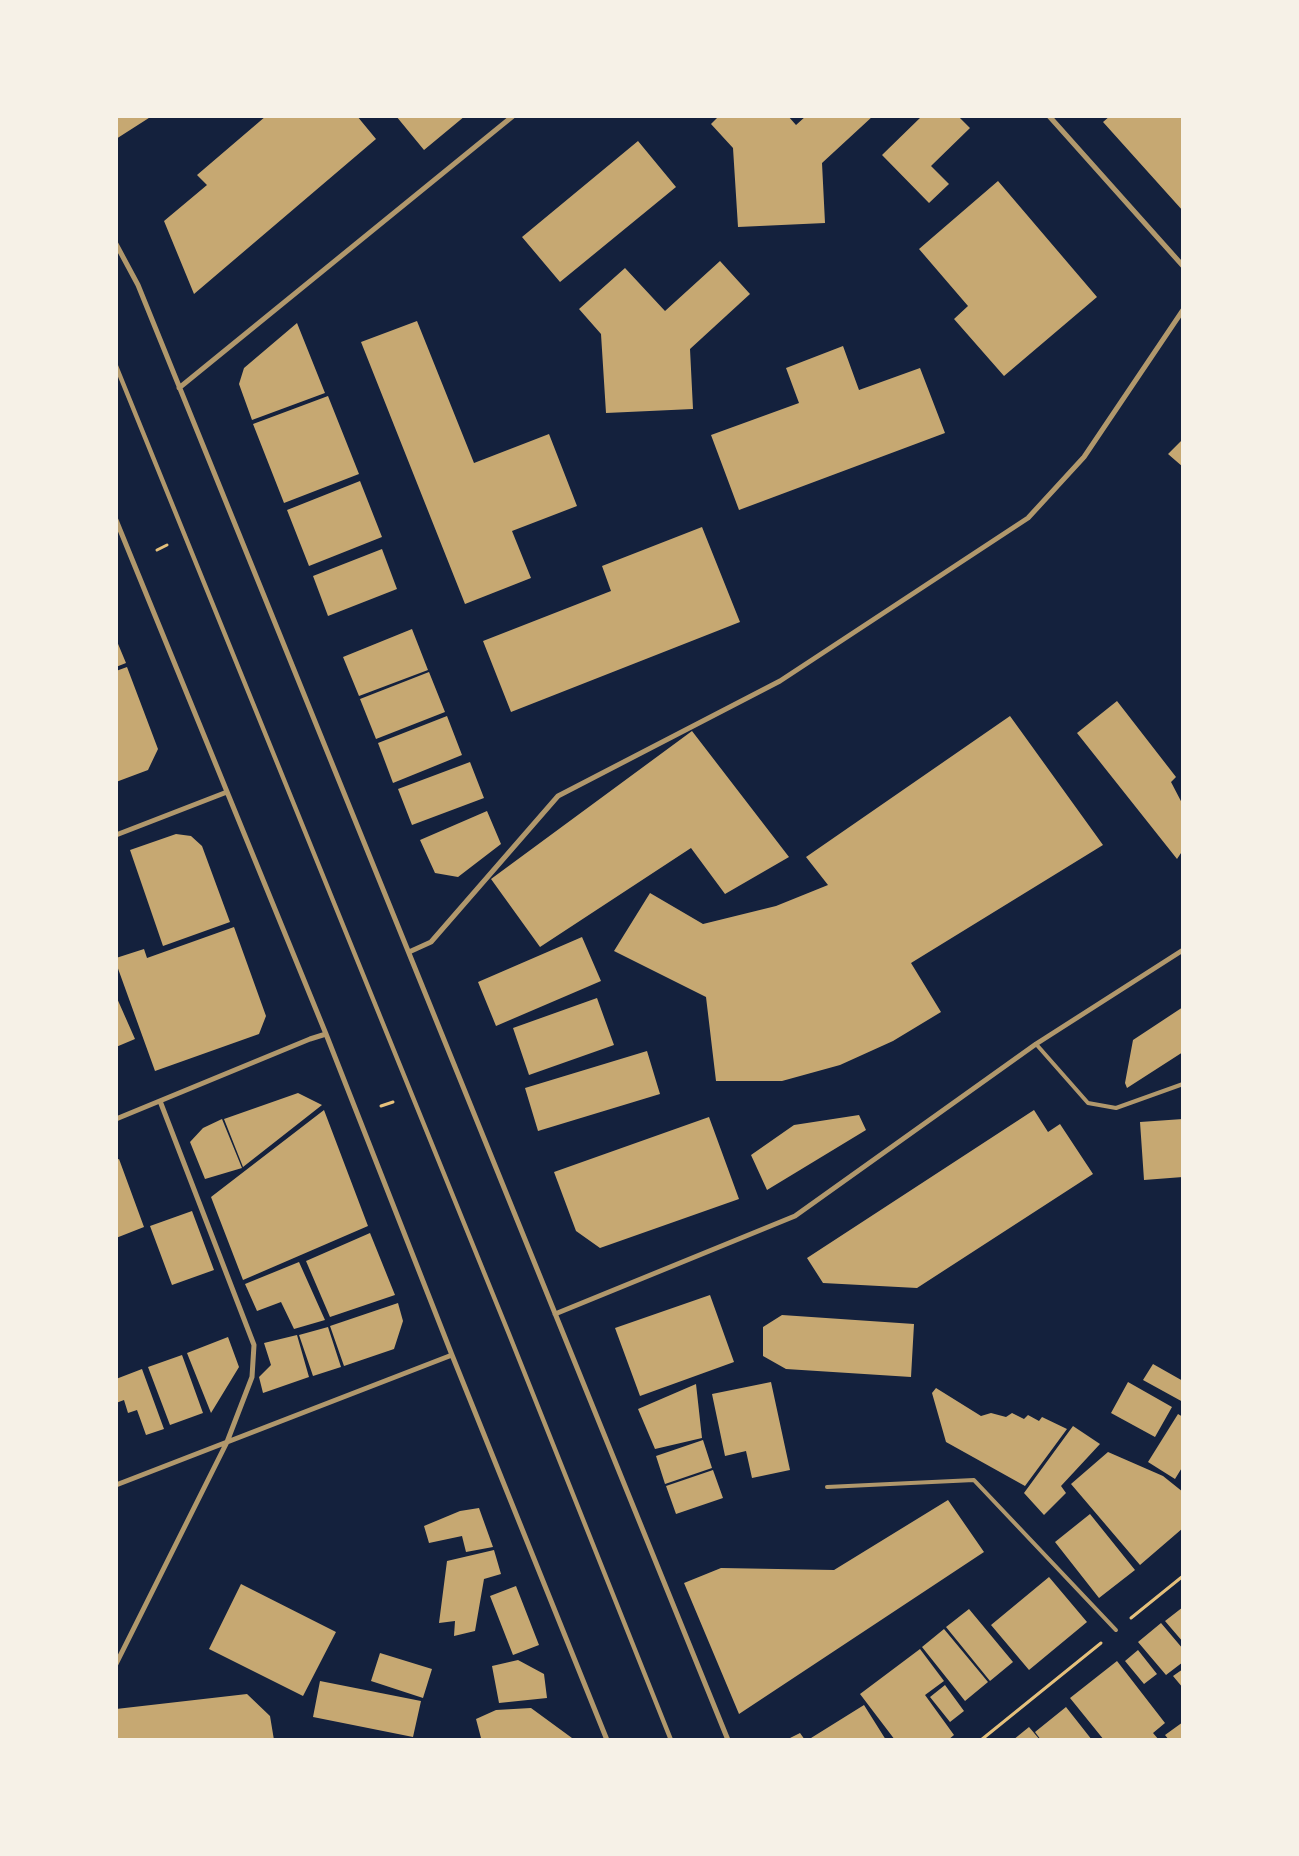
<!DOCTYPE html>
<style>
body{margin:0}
#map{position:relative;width:1299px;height:1856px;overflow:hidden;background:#14213d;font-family:"Libre Baskerville",serif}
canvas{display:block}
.frame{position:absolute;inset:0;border:118px solid #f6f1e7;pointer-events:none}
</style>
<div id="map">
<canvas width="1299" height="1856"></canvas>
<div class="frame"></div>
</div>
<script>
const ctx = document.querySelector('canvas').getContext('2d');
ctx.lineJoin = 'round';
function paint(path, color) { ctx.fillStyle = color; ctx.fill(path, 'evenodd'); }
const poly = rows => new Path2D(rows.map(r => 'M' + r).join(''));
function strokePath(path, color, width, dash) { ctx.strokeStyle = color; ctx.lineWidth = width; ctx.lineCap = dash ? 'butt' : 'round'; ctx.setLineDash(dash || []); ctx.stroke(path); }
const building = poly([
 [116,116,152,116,116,139],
 [266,116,357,116,376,139,194,294,164,221,207,185,197,175],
 [396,116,465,116,424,150],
 [719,116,788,116,796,125,806,116,873,116,822,163,825,223,738,227,733,148,711,124],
 [922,116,958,116,970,128,931,166,949,184,929,203,882,155],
 [1110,116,1183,116,1183,211,1103,122],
 [638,141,676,187,560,282,522,237],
 [998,181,1097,297,1004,376,954,319,968,306,919,249],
 [720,261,750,294,690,349,693,409,606,413,601,334,579,309,625,268,665,311],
 [417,321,474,463,549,434,577,506,512,531,531,578,465,604,361,342],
 [297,323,325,393,252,420,239,384,244,368],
 [843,346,859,390,920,368,945,433,739,510,711,435,799,403,786,368],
 [328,396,359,474,284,503,253,424],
 [1183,439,1183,467,1168,454],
 [360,481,382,537,309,566,287,510],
 [702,527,740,622,511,712,483,641,611,591,602,566],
 [382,549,397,589,328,616,313,576],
 [412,629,428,670,359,696,343,657],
 [116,639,126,663,116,667],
 [127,667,158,749,148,770,116,782,116,671],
 [429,672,445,712,376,739,360,699],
 [1117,701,1176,777,1171,782,1183,805,1183,850,1177,859,1077,733],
 [447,716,462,755,393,783,378,743],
 [1010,716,1103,845,911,963,941,1012,893,1041,840,1065,782,1081,716,1081,706,997,614,951,650,893,703,924,776,906,828,885,806,857],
 [692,731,789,857,725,894,691,848,540,947,491,879],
 [470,762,484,798,412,825,398,789],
 [487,811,501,844,458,877,435,873,420,840],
 [176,834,191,836,202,846,230,922,163,946,130,850],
 [234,927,266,1016,259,1034,155,1071,116,963,116,958,144,949,147,958],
 [582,937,601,981,496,1026,478,982],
 [116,996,135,1039,116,1047],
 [597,998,614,1045,529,1075,513,1028],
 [1183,1007,1183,1052,1127,1088,1125,1083,1133,1040],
 [647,1051,660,1094,538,1131,525,1088],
 [298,1093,322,1105,243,1167,224,1119],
 [324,1110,368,1226,243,1280,211,1197],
 [1034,1110,1048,1132,1060,1124,1093,1174,917,1288,823,1283,807,1258],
 [859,1115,866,1130,767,1190,751,1155,794,1125],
 [709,1117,739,1199,600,1248,576,1231,554,1172],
 [222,1119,242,1168,205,1179,190,1142,203,1128],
 [1183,1119,1183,1177,1144,1180,1140,1122],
 [119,1159,144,1227,116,1238,116,1160],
 [192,1211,214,1270,172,1285,150,1226],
 [370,1233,395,1295,330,1317,306,1261],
 [299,1262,325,1320,294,1329,281,1302,257,1311,245,1284],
 [710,1295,734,1362,640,1396,615,1328],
 [398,1303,403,1321,394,1349,344,1366,330,1326],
 [782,1315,914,1324,911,1377,786,1369,763,1356,763,1327],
 [328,1327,341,1367,313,1376,299,1335],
 [297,1335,309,1377,263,1393,259,1377,271,1365,264,1343],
 [228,1337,239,1367,211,1413,187,1353],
 [182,1355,203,1413,170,1425,148,1367],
 [1153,1364,1183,1381,1183,1402,1143,1380],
 [142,1369,164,1429,146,1435,137,1410,128,1413,124,1400,116,1403,116,1379],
 [771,1382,790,1470,752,1478,746,1451,725,1456,712,1394],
 [1128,1382,1172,1407,1155,1437,1111,1413],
 [696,1384,702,1438,655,1449,638,1409],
 [936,1388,981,1416,991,1413,1006,1417,1012,1413,1024,1419,1028,1415,1039,1421,1042,1417,1067,1429,1025,1486,946,1442,932,1393],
 [1178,1414,1183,1417,1183,1466,1175,1479,1148,1462],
 [1073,1426,1100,1444,1061,1486,1066,1493,1044,1515,1024,1493],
 [703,1440,712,1468,665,1484,656,1456],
 [1108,1452,1163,1476,1183,1492,1183,1528,1140,1565,1071,1484],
 [713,1470,723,1498,676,1514,666,1486],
 [948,1500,984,1552,739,1714,684,1583,721,1568,834,1570],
 [479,1508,493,1547,466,1552,462,1536,429,1543,424,1526,460,1511],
 [1090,1514,1135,1570,1099,1598,1055,1542],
 [494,1550,501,1574,484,1579,475,1631,454,1636,455,1621,439,1623,447,1561],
 [1049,1577,1087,1622,1029,1670,991,1625],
 [241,1584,336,1632,303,1696,209,1649],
 [516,1586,539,1645,513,1655,490,1596],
 [1183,1607,1183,1642,1165,1621],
 [969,1609,1013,1662,990,1681,946,1627],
 [1161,1623,1183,1649,1183,1662,1166,1675,1138,1642],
 [944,1629,988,1682,965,1701,922,1647],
 [920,1649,944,1681,925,1695,954,1735,948,1740,895,1740,860,1694],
 [1138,1650,1157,1674,1144,1684,1125,1661],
 [380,1653,432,1669,423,1698,371,1681],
 [518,1660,544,1674,547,1698,499,1703,492,1666],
 [1117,1661,1165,1723,1153,1733,1159,1740,1104,1740,1070,1698],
 [1183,1669,1183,1688,1173,1676],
 [320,1681,421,1701,413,1737,313,1717],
 [945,1685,964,1711,950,1722,930,1697],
 [247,1694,270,1716,274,1740,116,1740,116,1709],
 [864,1705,886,1740,812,1740,811,1738],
 [1066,1707,1092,1740,1041,1740,1035,1732],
 [531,1708,572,1738,571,1740,481,1738,476,1719,496,1710],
 [1183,1722,1183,1740,1169,1740,1165,1735],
 [1029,1727,1040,1740,1013,1740],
 [800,1733,805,1740,786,1740]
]);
const path = poly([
 [157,550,167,545],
 [381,1106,393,1102],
 [1131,1618,1183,1576],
 [981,1740,1101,1643]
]);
const service = poly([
 [1036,1044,1088,1103,1116,1108,1183,1084],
 [827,1487,974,1480,1116,1630]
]);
const pedestrian = poly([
 [116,366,509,1334,671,1740]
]);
const minor = poly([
 [1049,116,1183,266],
 [116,244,138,285,728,1740],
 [179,388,513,116],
 [116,520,326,1034,452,1355,607,1740],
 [116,835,227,792],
 [409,952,431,942,558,796,780,681,1028,518,1084,457,1183,310],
 [116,1119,310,1039,326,1034],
 [555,1314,795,1216,1036,1044,1183,950],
 [116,1485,452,1355],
 [116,1664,227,1442,252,1377,254,1345,160,1101]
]);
paint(building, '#c6a872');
strokePath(path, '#e5c07b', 3);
strokePath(service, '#b1986c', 4);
strokePath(pedestrian, '#b1986c', 4.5);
strokePath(minor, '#b1986c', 5);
</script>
